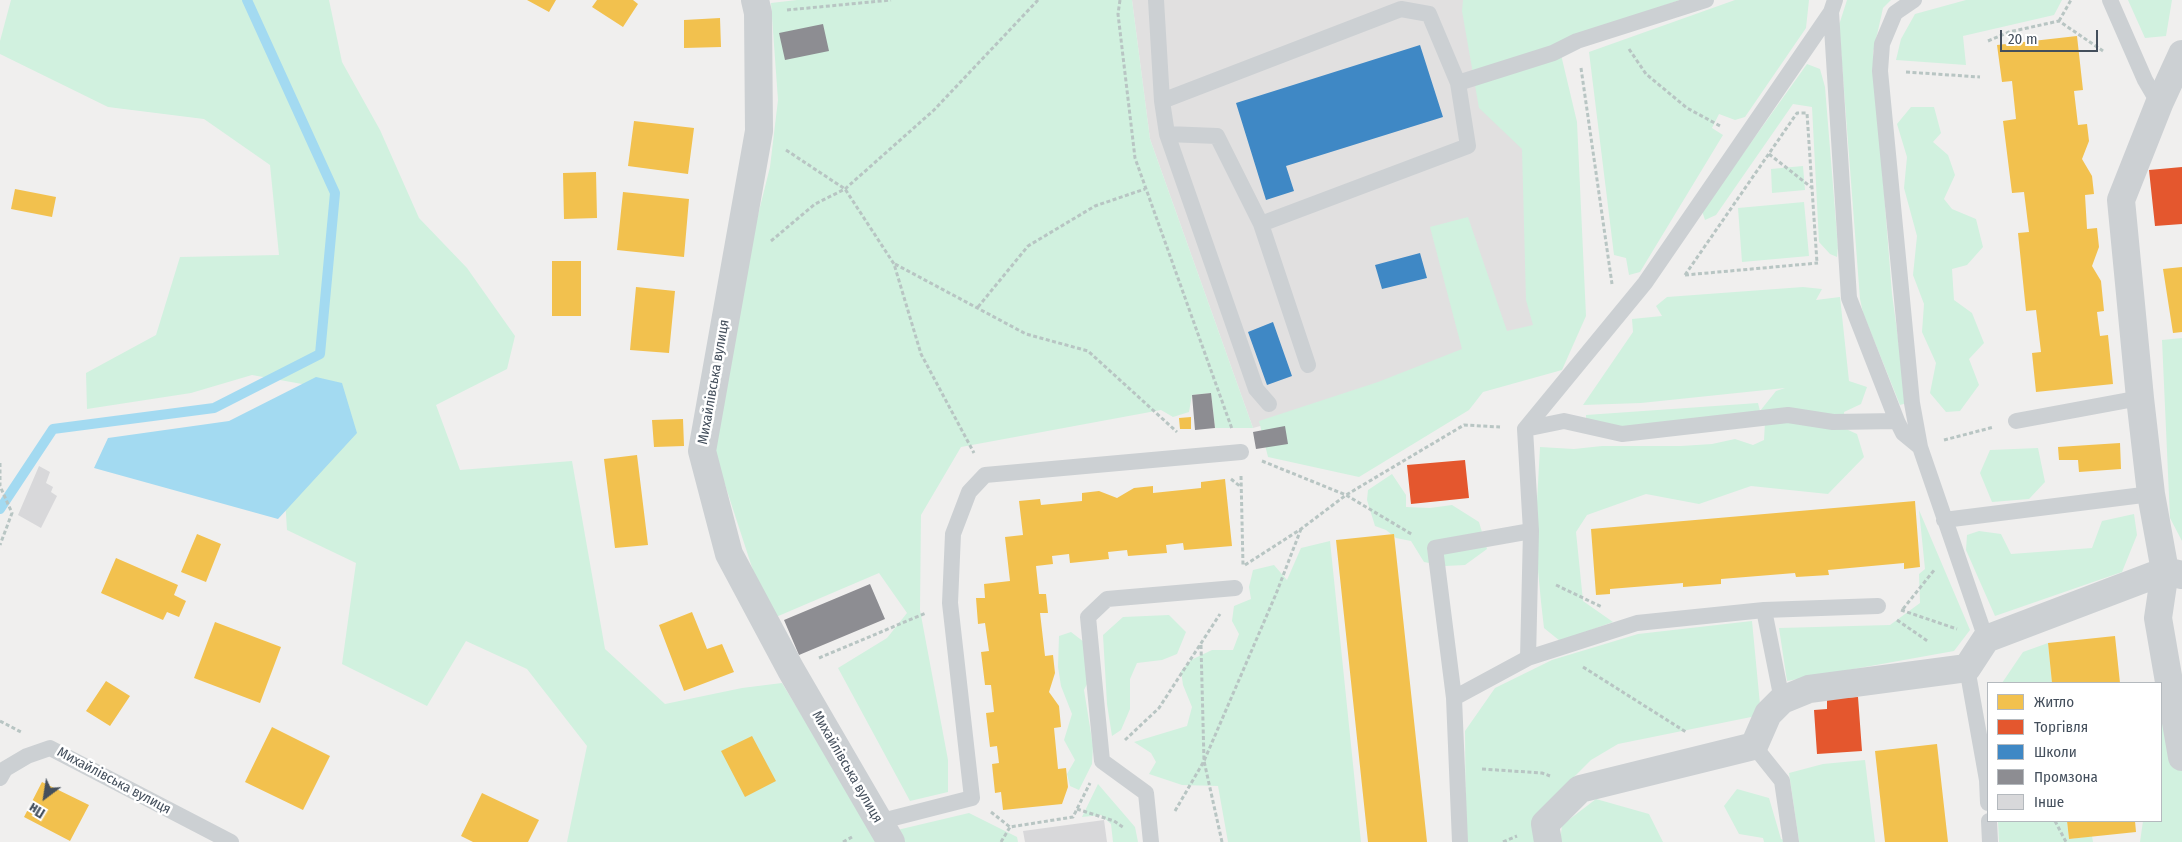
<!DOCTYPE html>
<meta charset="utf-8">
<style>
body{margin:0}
#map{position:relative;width:2182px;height:842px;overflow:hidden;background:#f0efee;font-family:"Fira Sans Condensed",sans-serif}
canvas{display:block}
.legend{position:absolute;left:1987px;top:682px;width:175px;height:140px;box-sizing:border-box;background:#fff;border:1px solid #b4b9be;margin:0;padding:6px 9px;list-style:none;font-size:15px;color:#444f5c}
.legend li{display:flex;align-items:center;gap:10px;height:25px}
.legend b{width:25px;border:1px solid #b4b9be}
.north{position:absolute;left:20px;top:772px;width:50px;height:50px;-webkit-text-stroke:4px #fff;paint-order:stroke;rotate:211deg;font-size:14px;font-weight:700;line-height:20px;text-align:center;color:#444f5c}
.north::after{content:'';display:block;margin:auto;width:18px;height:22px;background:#444f5c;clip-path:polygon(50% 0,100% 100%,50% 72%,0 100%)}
.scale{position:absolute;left:2000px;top:30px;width:98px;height:22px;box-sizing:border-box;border:2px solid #444f5c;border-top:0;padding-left:6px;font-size:15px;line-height:18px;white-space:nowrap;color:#444f5c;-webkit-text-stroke:4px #fff;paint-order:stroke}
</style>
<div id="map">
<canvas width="2182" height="842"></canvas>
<ul class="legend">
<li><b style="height:14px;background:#f2c14e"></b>Житло</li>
<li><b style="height:14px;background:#e4572e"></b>Торгівля</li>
<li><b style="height:14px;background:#3f88c5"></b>Школи</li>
<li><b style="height:14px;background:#8d8d92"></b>Промзона</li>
<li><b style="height:14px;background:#d8d8da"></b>Інше</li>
</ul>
<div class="north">Пн</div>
<div class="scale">20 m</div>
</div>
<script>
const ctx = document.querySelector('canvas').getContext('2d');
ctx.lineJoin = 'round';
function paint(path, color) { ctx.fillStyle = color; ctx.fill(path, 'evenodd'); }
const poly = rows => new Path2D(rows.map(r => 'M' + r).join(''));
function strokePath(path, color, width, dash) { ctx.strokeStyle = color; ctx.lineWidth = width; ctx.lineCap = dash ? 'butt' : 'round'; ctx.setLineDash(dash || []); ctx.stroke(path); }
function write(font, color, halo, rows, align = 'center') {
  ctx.font = font + ' "Fira Sans Condensed",sans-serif'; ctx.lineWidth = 5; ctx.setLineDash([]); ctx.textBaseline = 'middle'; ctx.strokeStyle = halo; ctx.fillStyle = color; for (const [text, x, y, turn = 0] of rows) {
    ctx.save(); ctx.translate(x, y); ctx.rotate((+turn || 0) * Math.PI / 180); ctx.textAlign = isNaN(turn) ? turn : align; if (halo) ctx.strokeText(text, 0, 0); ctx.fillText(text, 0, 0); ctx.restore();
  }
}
const education = poly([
 [1132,0,1540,0,1573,340,1253,428,1150,139]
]);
const green = poly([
 [11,0,329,0,342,62,380,130,419,218,467,268,515,336,507,369,436,405,460,470,572,461,605,649,665,704,742,688,782,683,879,842,567,842,587,746,527,669,466,641,427,706,342,664,356,563,287,530,284,483,330,389,252,375,191,393,87,409,86,373,156,335,180,257,279,255,270,165,204,119,108,107,0,54,0,41],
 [797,0,1132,0,1150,139,1253,428,1215,428,1211,393,1192,395,1189,412,1173,417,1161,410,961,447,921,515,920,610,948,760,948,792,910,801,838,668,887,638,907,613,879,573,776,617,762,598,715,454,748,255,770,167,778,100,771,3],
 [1463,0,1680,0,1558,42,1577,122,1586,316,1562,370,1483,392,1469,410,1359,477,1268,457,1259,421,1378,382,1462,349,1430,227,1468,217,1507,331,1533,325,1526,300,1522,149,1479,108,1462,11],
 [1735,0,1809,0,1806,28,1745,117,1735,120,1719,114,1712,128,1723,135,1640,272,1629,275,1626,258,1614,255,1589,52],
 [1847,0,1891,0,1883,8,1873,53,1892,294,1907,403,1900,405,1863,313,1860,299,1839,25],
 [1966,0,2062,0,2054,15,1963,36,1966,65,1896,60,1901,39,1915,14],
 [2128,0,2172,0,2166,36,2145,38],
 [1807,64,1820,69,1825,87,1838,247,1837,257,1830,254,1819,242,1812,107,1793,104,1716,215,1705,220,1702,211],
 [1911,107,1934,107,1941,133,1933,142,1948,155,1955,175,1944,199,1952,209,1976,219,1983,247,1967,265,1952,269,1954,300,1972,313,1984,343,1969,359,1979,385,1960,411,1946,412,1930,393,1936,363,1922,332,1924,304,1913,275,1917,236,1904,188,1907,157,1897,124],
 [1803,166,1805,190,1772,193,1771,169],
 [1804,202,1809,256,1742,262,1738,208],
 [1803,287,1822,289,1816,300,1840,297,1849,381,1867,387,1861,404,1844,412,1846,429,1857,434,1864,457,1828,494,1751,486,1699,504,1646,494,1587,515,1576,532,1583,601,1613,622,1560,641,1544,628,1541,602,1535,538,1540,447,1574,449,1602,446,1681,446,1712,444,1735,439,1753,445,1764,440,1765,422,1619,428,1586,422,1586,415,1758,403,1760,411,1776,391,1785,388,1641,403,1583,405,1633,332,1632,319,1662,316,1656,306,1667,297],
 [2182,338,2182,541,2170,518,2162,340],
 [2038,448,2045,482,2029,499,1992,502,1980,473,1990,450],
 [1392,474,1406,495,1406,507,1430,508,1452,505,1479,522,1487,549,1465,565,1445,566,1424,562,1411,541,1396,538,1386,530,1375,526,1367,500,1368,490],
 [1919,510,1970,630,1954,651,1787,681,1779,628,1890,625,1920,603,1919,574,1925,569],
 [2134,514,2137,535,2122,572,1995,616,1966,550,1967,535,1979,531,2001,534,2011,554,2092,548,2102,521],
 [1330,541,1361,842,1228,842,1218,786,1182,785,1149,774,1156,762,1151,753,1134,742,1187,726,1192,707,1183,685,1181,671,1191,660,1212,650,1233,650,1239,634,1232,621,1234,606,1251,599,1249,587,1253,570,1274,565,1287,580,1301,548],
 [1169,615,1186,632,1177,654,1162,660,1137,663,1130,679,1130,709,1121,730,1112,736,1107,704,1103,635,1123,617],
 [1752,621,1761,715,1618,744,1591,760,1555,796,1542,842,1466,842,1465,731,1495,688,1552,660,1638,634],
 [1071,632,1084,642,1089,680,1084,690,1093,746,1092,764,1079,790,1070,786,1067,774,1075,760,1064,740,1072,714,1061,686,1058,667,1059,636],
 [2048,643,2052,683,2002,683,2023,652],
 [2166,720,2182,738,2182,842,2140,842,2143,821,2161,821,2161,721],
 [1865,760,1875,842,1799,842,1789,773,1823,764],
 [1098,784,1135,827,1138,842,1113,842,1111,824,1101,815,1082,817],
 [1737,789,1769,798,1781,839,1790,842,1764,842,1763,838,1739,834,1724,806],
 [1596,799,1649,814,1663,842,1560,842,1562,825],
 [969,813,1017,837,1018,842,899,842,893,831],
 [1998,821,2067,821,2069,839,2092,836,2093,842,1999,842]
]);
const water = poly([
 [316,377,342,383,357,433,278,519,94,468,108,438,229,421]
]);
const homes = poly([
 [527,0,556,0,549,12],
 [597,0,633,0,638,4,623,27,592,7],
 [720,18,721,47,684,48,684,20],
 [2077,36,2083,90,2074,91,2078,125,2087,124,2089,141,2082,159,2092,176,2094,194,2085,195,2087,229,2097,228,2099,247,2092,266,2101,281,2104,311,2097,312,2100,336,2108,335,2113,384,2036,392,2032,353,2041,352,2036,310,2026,311,2018,233,2029,232,2024,192,2012,193,2003,121,2016,119,2012,81,2002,82,1997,45],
 [634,121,694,128,688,174,628,166],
 [596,172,597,218,564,219,563,173],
 [15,189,56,197,52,217,11,209],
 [623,192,689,199,684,257,617,250],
 [552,261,581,261,581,316,552,316],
 [2182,267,2182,332,2173,333,2163,269],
 [636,287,675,291,669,353,630,350],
 [1191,417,1191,429,1180,429,1179,418],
 [683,419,684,446,654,447,652,420],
 [2120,443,2121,469,2079,472,2078,460,2059,460,2058,447],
 [637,455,648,545,615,548,604,459],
 [1225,479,1232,546,1184,550,1183,543,1166,545,1167,553,1128,556,1127,550,1108,552,1109,559,1070,563,1069,554,1052,556,1053,564,1036,566,1039,594,1046,594,1048,613,1040,613,1045,656,1053,655,1055,673,1049,692,1059,706,1061,727,1054,728,1058,769,1066,768,1068,787,1062,804,1003,810,1001,792,995,793,992,764,999,763,997,746,990,747,986,713,994,712,991,685,985,685,981,652,989,651,985,623,978,624,976,598,985,598,984,584,1010,581,1005,537,1023,535,1019,501,1040,499,1041,505,1082,501,1082,493,1099,491,1117,498,1134,488,1153,486,1153,493,1201,488,1201,482],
 [1915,501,1920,567,1904,569,1904,563,1828,570,1829,575,1796,577,1795,573,1721,579,1721,584,1683,587,1683,583,1610,589,1610,594,1596,595,1591,529],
 [197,534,221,544,206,582,181,572],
 [1394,534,1427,842,1368,842,1336,540],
 [116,558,178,585,174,595,186,601,179,617,167,612,163,620,101,593],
 [692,612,707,649,722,644,734,672,684,691,659,625],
 [215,622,281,647,260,703,194,678],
 [2115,636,2120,683,2052,683,2048,643],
 [106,681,130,696,110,726,86,711],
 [272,727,330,756,303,810,245,782],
 [752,736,776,781,745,797,721,751],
 [1937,744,1948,842,1885,842,1875,751],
 [42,782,89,805,70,841,24,817],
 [482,793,539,820,528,842,473,842,461,836],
 [2067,821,2135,821,2136,832,2069,839]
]);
const shops = poly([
 [2182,167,2182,224,2155,226,2149,170],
 [1465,460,1469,498,1411,504,1407,465],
 [1858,697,1862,751,1817,754,1814,710,1827,709,1827,699]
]);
const schools = poly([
 [1420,45,1443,117,1286,166,1294,191,1266,200,1236,103],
 [1420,253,1427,278,1382,289,1375,265],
 [1273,322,1292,376,1267,385,1248,332]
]);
const industry = poly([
 [823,24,829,51,785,60,779,33],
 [1211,393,1215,428,1195,430,1192,395],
 [1285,426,1288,444,1256,449,1253,432],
 [870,584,885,619,799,655,784,620]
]);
const stream = poly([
 [0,509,53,429,214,408,320,354,335,193,247,0]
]);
const building = poly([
 [39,466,50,472,46,483,53,487,51,492,57,496,41,528,18,515],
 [1104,820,1107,842,1025,842,1023,831]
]);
const path = poly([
 [1120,0,1118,14,1135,158,1232,429],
 [787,10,891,0],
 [2059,21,2071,0],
 [1988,41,2009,32,2059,21,2103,51],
 [1629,49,1646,74,1687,108,1722,127],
 [1581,68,1612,284],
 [1906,72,1980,77],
 [786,150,845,189,894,264,921,354,974,453],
 [1769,154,1811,187],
 [771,241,815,204,845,189,934,110,1038,0],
 [895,264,1026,334,1088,351,1177,432],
 [1685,275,1797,113,1807,113,1817,263],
 [1685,275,1818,263],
 [978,307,1028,246,1095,206,1145,189],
 [1944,440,1994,427],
 [1262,461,1346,495,1413,535],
 [0,463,0,486,12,513,0,545],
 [1241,476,1243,565],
 [1231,479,1241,487],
 [1245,565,1301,529,1346,495,1464,425,1500,427],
 [1556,585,1602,607],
 [1903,609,1935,569],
 [1901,610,1957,629],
 [1897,620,1929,642],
 [1201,645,1204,761,1222,842],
 [819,658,926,613],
 [1583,667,1686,732],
 [0,721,21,732],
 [1125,740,1159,708,1220,614],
 [1482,769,1542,773,1550,776],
 [1077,809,1114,821,1124,828],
 [1175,811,1204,761,1276,594,1301,529],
 [991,812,1010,827,1073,817,1090,783],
 [2055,821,2066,842],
 [843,842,852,837],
 [1001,842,1010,827],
 [1503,842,1517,836]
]);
const service = poly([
 [1156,0,1162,101,1167,134,1217,136,1261,224,1468,146,1458,83],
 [1835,0,1831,12,1849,298,1897,421,1903,433,1920,447],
 [1914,0,1895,13,1882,44,1880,71,1912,403,1920,447,1986,639],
 [2110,0,2145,80,2159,104],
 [1162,101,1401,9,1429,14,1458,83,1553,53,1577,41,1706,0],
 [1167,134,1256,389,1269,404],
 [1261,224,1308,365],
 [2016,421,2140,398],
 [1525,429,1564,421,1622,434,1788,415,1833,422,1897,421],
 [1944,520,2151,494],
 [1531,531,1525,429,1645,283,1831,12],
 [1764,610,1782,700],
 [1967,668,1987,780,1988,803],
 [1454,698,1528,658],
 [1754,746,1782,781,1791,842],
 [0,778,5,769,27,756,50,748,231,842],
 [1989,821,1990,842],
 [878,822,972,798,950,603,953,534,969,492,985,475,1241,452],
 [1151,842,1146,793,1102,761,1088,617,1107,599,1235,588],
 [1460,842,1454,698,1435,548,1531,531,1528,658,1637,623,1764,610,1878,606]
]);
const minor = poly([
 [755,0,758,13,759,131,702,451,729,554,791,670,891,842],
 [2182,54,2159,104,2121,200,2140,398,2151,494,2165,571,2158,618,2182,757],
 [1548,842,1545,824,1580,789,1754,746,1768,714,1782,700,1809,689,1967,668,1986,639,2165,571,2182,575]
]);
const streetNames = [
 ["Михайлівська вулиця",714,382,-80],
 ["Михайлівська вулиця",847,767,60],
 ["Михайлівська вулиця",114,781,28]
];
paint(education, '#e1e0e0');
paint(green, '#d1f1df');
paint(water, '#a3daf1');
paint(homes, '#f2c14e');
paint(shops, '#e4572e');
paint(schools, '#3f88c5');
paint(industry, '#8d8d92');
strokePath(stream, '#a3daf1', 10);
paint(building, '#d8d8da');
strokePath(path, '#b8c5c3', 3, [4, 2.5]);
strokePath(service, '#ccd0d3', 16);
strokePath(minor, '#ccd0d3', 28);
write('14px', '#444f5c', '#fff', streetNames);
</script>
